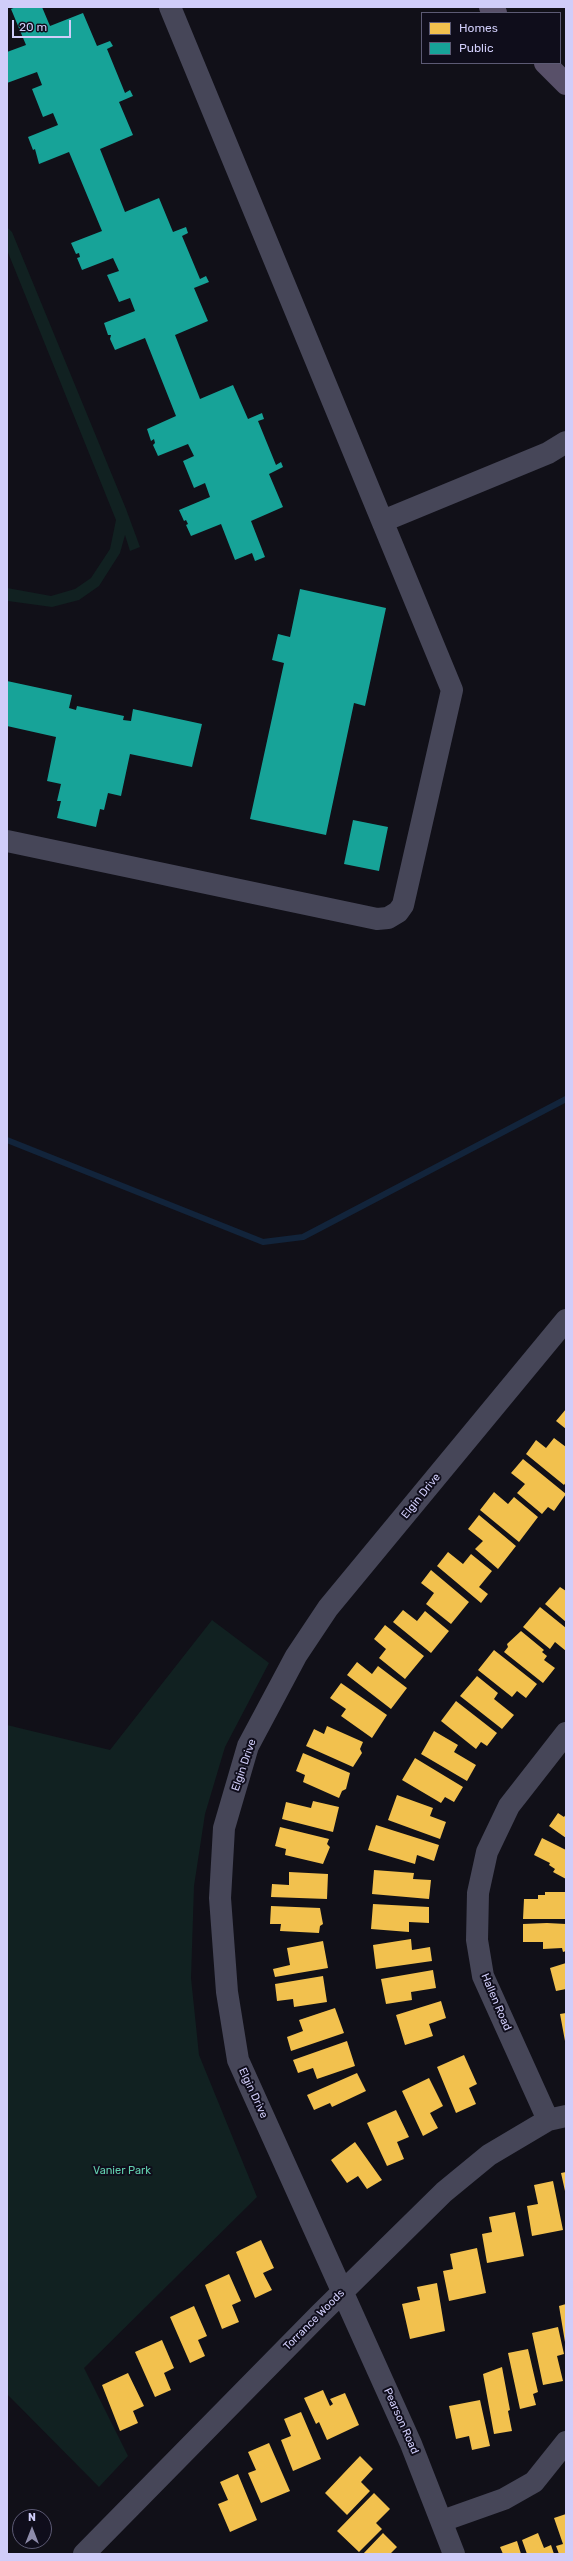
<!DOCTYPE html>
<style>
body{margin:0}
#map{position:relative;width:573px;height:2561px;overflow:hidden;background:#111018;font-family:Rubik,sans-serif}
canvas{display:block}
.frame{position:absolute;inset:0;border:8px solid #d0cdf9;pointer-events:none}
.legend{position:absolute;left:421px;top:12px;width:140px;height:52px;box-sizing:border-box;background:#0f0d1b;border:1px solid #5c5a74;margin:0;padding:5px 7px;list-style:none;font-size:12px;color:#d0cdf9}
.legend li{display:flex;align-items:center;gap:8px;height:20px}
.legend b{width:20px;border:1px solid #5c5a74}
.north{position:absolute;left:12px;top:2509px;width:40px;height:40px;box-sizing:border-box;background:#0f0d1b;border:1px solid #5c5a74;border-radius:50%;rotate:0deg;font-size:11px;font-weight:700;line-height:16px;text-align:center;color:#d0cdf9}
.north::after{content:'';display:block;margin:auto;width:14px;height:18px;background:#8d8baa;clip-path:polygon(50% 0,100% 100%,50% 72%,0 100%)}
.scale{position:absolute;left:12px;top:20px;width:59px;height:18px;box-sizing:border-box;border:2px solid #d0cdf9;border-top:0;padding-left:5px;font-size:12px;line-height:14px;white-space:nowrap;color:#d0cdf9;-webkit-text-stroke:3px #0f0d1b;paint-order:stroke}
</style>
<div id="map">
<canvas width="573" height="2561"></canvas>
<div class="frame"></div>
<ul class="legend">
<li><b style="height:11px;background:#f2c14e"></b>Homes</li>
<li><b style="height:11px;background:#17a398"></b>Public</li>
</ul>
<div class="north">N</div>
<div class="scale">20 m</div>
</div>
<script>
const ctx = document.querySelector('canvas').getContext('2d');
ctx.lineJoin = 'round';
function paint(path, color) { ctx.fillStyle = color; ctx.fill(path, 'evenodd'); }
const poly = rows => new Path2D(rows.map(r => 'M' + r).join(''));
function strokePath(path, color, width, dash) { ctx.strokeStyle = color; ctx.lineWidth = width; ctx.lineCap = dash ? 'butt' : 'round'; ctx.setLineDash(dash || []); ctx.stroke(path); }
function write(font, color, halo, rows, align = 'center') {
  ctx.font = font + ' Rubik,sans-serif'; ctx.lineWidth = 4; ctx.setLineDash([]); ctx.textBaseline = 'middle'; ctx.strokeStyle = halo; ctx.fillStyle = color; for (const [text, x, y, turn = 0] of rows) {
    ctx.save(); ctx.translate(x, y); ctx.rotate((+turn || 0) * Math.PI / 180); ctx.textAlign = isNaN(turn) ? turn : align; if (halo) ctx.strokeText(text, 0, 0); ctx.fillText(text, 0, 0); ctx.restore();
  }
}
const green = poly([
 [7,227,12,232,126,509,140,547,130,551,125,535,120,553,99,586,79,600,52,607,8,601,7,588,51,596,75,589,91,578,110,549,116,520,7,250],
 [212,1620,269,1663,225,1747,205,1814,194,1886,191,1978,199,2055,257,2197,84,2368,128,2456,99,2487,7,2394,7,1725,110,1750]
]);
const homes = poly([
 [566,1409,566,1429,556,1421],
 [554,1438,566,1447,566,1482,564,1485,526,1454,536,1440,546,1448],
 [523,1459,566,1494,554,1511,548,1507,542,1514,517,1493,525,1484,511,1473],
 [494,1492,508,1504,514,1497,538,1517,519,1542,480,1510],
 [479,1515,516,1546,498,1569,475,1549,483,1541,468,1529],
 [448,1552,463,1564,471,1554,492,1571,479,1587,488,1594,481,1603,437,1566],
 [431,1570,469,1602,451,1624,426,1604,434,1593,421,1583],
 [560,1587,566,1591,566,1622,545,1604],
 [540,1607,566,1628,566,1651,555,1642,550,1649,523,1627],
 [403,1610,417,1621,425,1611,449,1631,431,1653,393,1622],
 [385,1625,424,1656,405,1679,379,1658,386,1649,374,1639],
 [521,1631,544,1650,542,1652,547,1656,544,1660,555,1668,543,1683,504,1652,508,1647,507,1644],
 [494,1650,537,1684,526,1698,517,1691,512,1697,478,1670],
 [357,1662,372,1674,378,1666,407,1688,391,1709,347,1675],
 [477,1676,498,1693,494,1699,514,1715,502,1729,460,1696],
 [341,1683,387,1715,372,1738,341,1716,346,1709,330,1698],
 [456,1701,497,1733,487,1746,481,1742,476,1749,441,1721],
 [327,1726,363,1742,360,1749,362,1753,353,1767,306,1746,314,1729,324,1734],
 [434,1731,458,1745,454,1752,476,1765,467,1781,421,1754],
 [303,1753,350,1773,346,1789,342,1791,339,1798,303,1782,305,1775,296,1771],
 [415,1758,463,1787,454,1802,445,1797,441,1803,402,1780],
 [397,1795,433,1808,430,1816,446,1822,440,1839,388,1820],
 [313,1801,339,1807,333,1832,282,1819,286,1802,311,1808],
 [558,1813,564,1817,566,1814,566,1838,549,1826],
 [376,1825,439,1845,434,1861,417,1855,415,1864,368,1850],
 [280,1827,329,1839,327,1844,330,1847,323,1864,285,1855,286,1849,275,1846],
 [542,1838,566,1850,566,1879,553,1872,555,1869,549,1865,550,1863,534,1855],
 [374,1870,414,1873,413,1879,431,1880,429,1899,372,1894],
 [289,1872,328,1874,327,1899,271,1897,272,1884,289,1885],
 [545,1892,566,1892,566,1919,523,1919,524,1899,538,1899,538,1895,545,1895],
 [373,1904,429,1907,429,1923,409,1922,409,1932,371,1929],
 [271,1906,320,1908,323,1924,320,1926,319,1933,280,1931,281,1924,270,1924],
 [547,1923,566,1924,566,1951,563,1952,562,1948,543,1949,543,1942,523,1942,523,1924],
 [411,1939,412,1950,430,1947,432,1961,376,1969,373,1945],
 [323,1941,328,1968,275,1977,273,1969,290,1965,287,1948],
 [566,1963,566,1989,556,1991,550,1968],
 [433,1970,436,1988,411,1992,412,2000,386,2004,381,1979],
 [323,1976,327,2002,294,2007,293,1999,277,2001,275,1984],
 [441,2001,446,2018,429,2024,433,2036,405,2045,396,2015],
 [335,2008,344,2033,291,2051,287,2037,303,2031,299,2020],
 [566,2013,566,2041,565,2041,560,2014],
 [347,2041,355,2066,317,2079,313,2068,298,2073,293,2060],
 [464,2055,477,2084,469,2088,476,2104,456,2113,437,2067],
 [357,2073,366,2091,332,2107,330,2103,314,2110,307,2095],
 [429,2078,443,2106,430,2113,438,2128,423,2136,402,2091],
 [396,2110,409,2137,397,2142,404,2159,387,2166,367,2123],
 [355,2142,382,2180,367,2189,358,2176,347,2183,331,2160],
 [566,2172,566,2191,565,2191,561,2173],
 [553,2181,563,2230,532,2236,527,2206,538,2204,534,2185],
 [515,2212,524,2256,487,2263,482,2234,492,2232,489,2217],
 [261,2240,274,2268,263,2273,272,2290,255,2298,236,2252],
 [477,2248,486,2293,449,2301,443,2271,453,2269,450,2254],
 [229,2274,241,2301,232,2305,239,2322,222,2329,205,2285],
 [437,2283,445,2331,410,2339,402,2304,420,2300,417,2287],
 [566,2304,566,2342,565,2342,559,2306],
 [194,2306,207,2336,198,2340,205,2356,190,2363,170,2317],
 [558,2327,564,2354,557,2356,563,2381,543,2385,532,2333],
 [162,2340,174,2368,164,2373,171,2390,155,2397,135,2352],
 [528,2349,538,2392,533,2394,536,2405,520,2409,508,2353],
 [502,2367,510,2410,508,2411,512,2431,494,2434,483,2374],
 [128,2373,144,2406,133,2411,138,2423,120,2431,102,2385],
 [323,2390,330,2406,333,2404,330,2399,345,2393,359,2425,327,2440,319,2422,316,2424,304,2398],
 [480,2400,490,2446,472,2450,469,2436,456,2439,449,2406],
 [301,2412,321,2459,293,2471,281,2440,291,2436,284,2419],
 [269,2443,290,2491,261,2503,248,2473,256,2470,248,2452],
 [360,2456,373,2469,361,2482,370,2491,347,2515,325,2493],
 [238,2474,257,2520,230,2532,218,2504,228,2500,220,2482],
 [374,2493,390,2509,376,2523,382,2529,359,2552,337,2531],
 [566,2514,566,2554,559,2554,556,2546,563,2544,554,2518],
 [383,2533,397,2547,390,2554,363,2554],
 [538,2533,544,2548,551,2545,554,2554,527,2554,522,2540],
 [517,2541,521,2554,503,2554,500,2547]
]);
const public = poly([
 [16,7,42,7,50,26,83,13,97,46,110,41,113,46,107,49,125,93,130,90,133,96,119,102,133,135,100,149,125,212,159,198,173,232,186,227,188,233,182,236,200,279,206,276,209,282,194,288,208,321,175,335,200,399,233,385,248,419,262,413,264,419,258,421,276,465,281,462,283,467,269,474,283,507,251,521,265,557,255,561,252,553,235,560,221,524,191,536,186,525,188,524,186,520,184,521,179,510,210,497,205,483,194,488,183,461,194,456,188,444,158,456,153,445,155,443,154,439,151,441,147,429,176,416,145,338,115,350,110,339,111,335,108,335,104,323,135,311,130,298,119,302,107,275,119,271,113,258,82,270,77,258,80,257,79,253,76,254,71,243,102,231,69,152,39,164,35,149,33,150,28,137,58,125,53,113,43,117,32,89,42,85,37,72,7,83,7,52,26,45,11,9],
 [300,589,386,608,365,706,354,703,326,835,250,819,284,663,272,660,278,634,290,637],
 [7,681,72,695,69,708,76,710,77,706,124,716,123,720,131,721,133,709,202,724,192,767,130,754,121,796,108,793,104,810,100,809,96,827,57,818,61,801,57,801,61,784,47,781,56,737,7,726],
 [353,820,388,827,379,871,344,864]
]);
const stream = poly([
 [7,1140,263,1242,303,1237,566,1099]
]);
const minor = poly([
 [383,521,548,453,566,442],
 [7,841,377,919,388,918,398,912,403,905,452,690,170,7],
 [548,2120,483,1976,477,1940,478,1893,487,1852,509,1806,566,1733],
 [442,2521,504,2499,534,2482,566,2442],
 [84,2554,320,2314,444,2192,489,2155,548,2120,566,2116],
 [454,2554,411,2444,238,2060,227,1992,220,1898,224,1828,248,1746,296,1656,328,1608,566,1320]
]);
const major = poly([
 [490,7,496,13],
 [545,63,566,84]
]);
const streetNames = [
 ["Elgin Drive",421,1496,-51],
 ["Elgin Drive",244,1765,-71],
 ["Hallen Road",496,2002,67],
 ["Elgin Drive",253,2093,65],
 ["Torrance Woods",314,2320,-45],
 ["Pearson Road",401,2421,66]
];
const parkNames = [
 ["Vanier Park",122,2171]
];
paint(green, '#112121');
paint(homes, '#f2c14e');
paint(public, '#17a398');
strokePath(stream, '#12243b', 6);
strokePath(minor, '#464658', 22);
strokePath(major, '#585069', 22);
write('11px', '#d0cdf9', '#0f0d1b', streetNames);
write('11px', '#62d0af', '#0f0d1b', parkNames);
</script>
